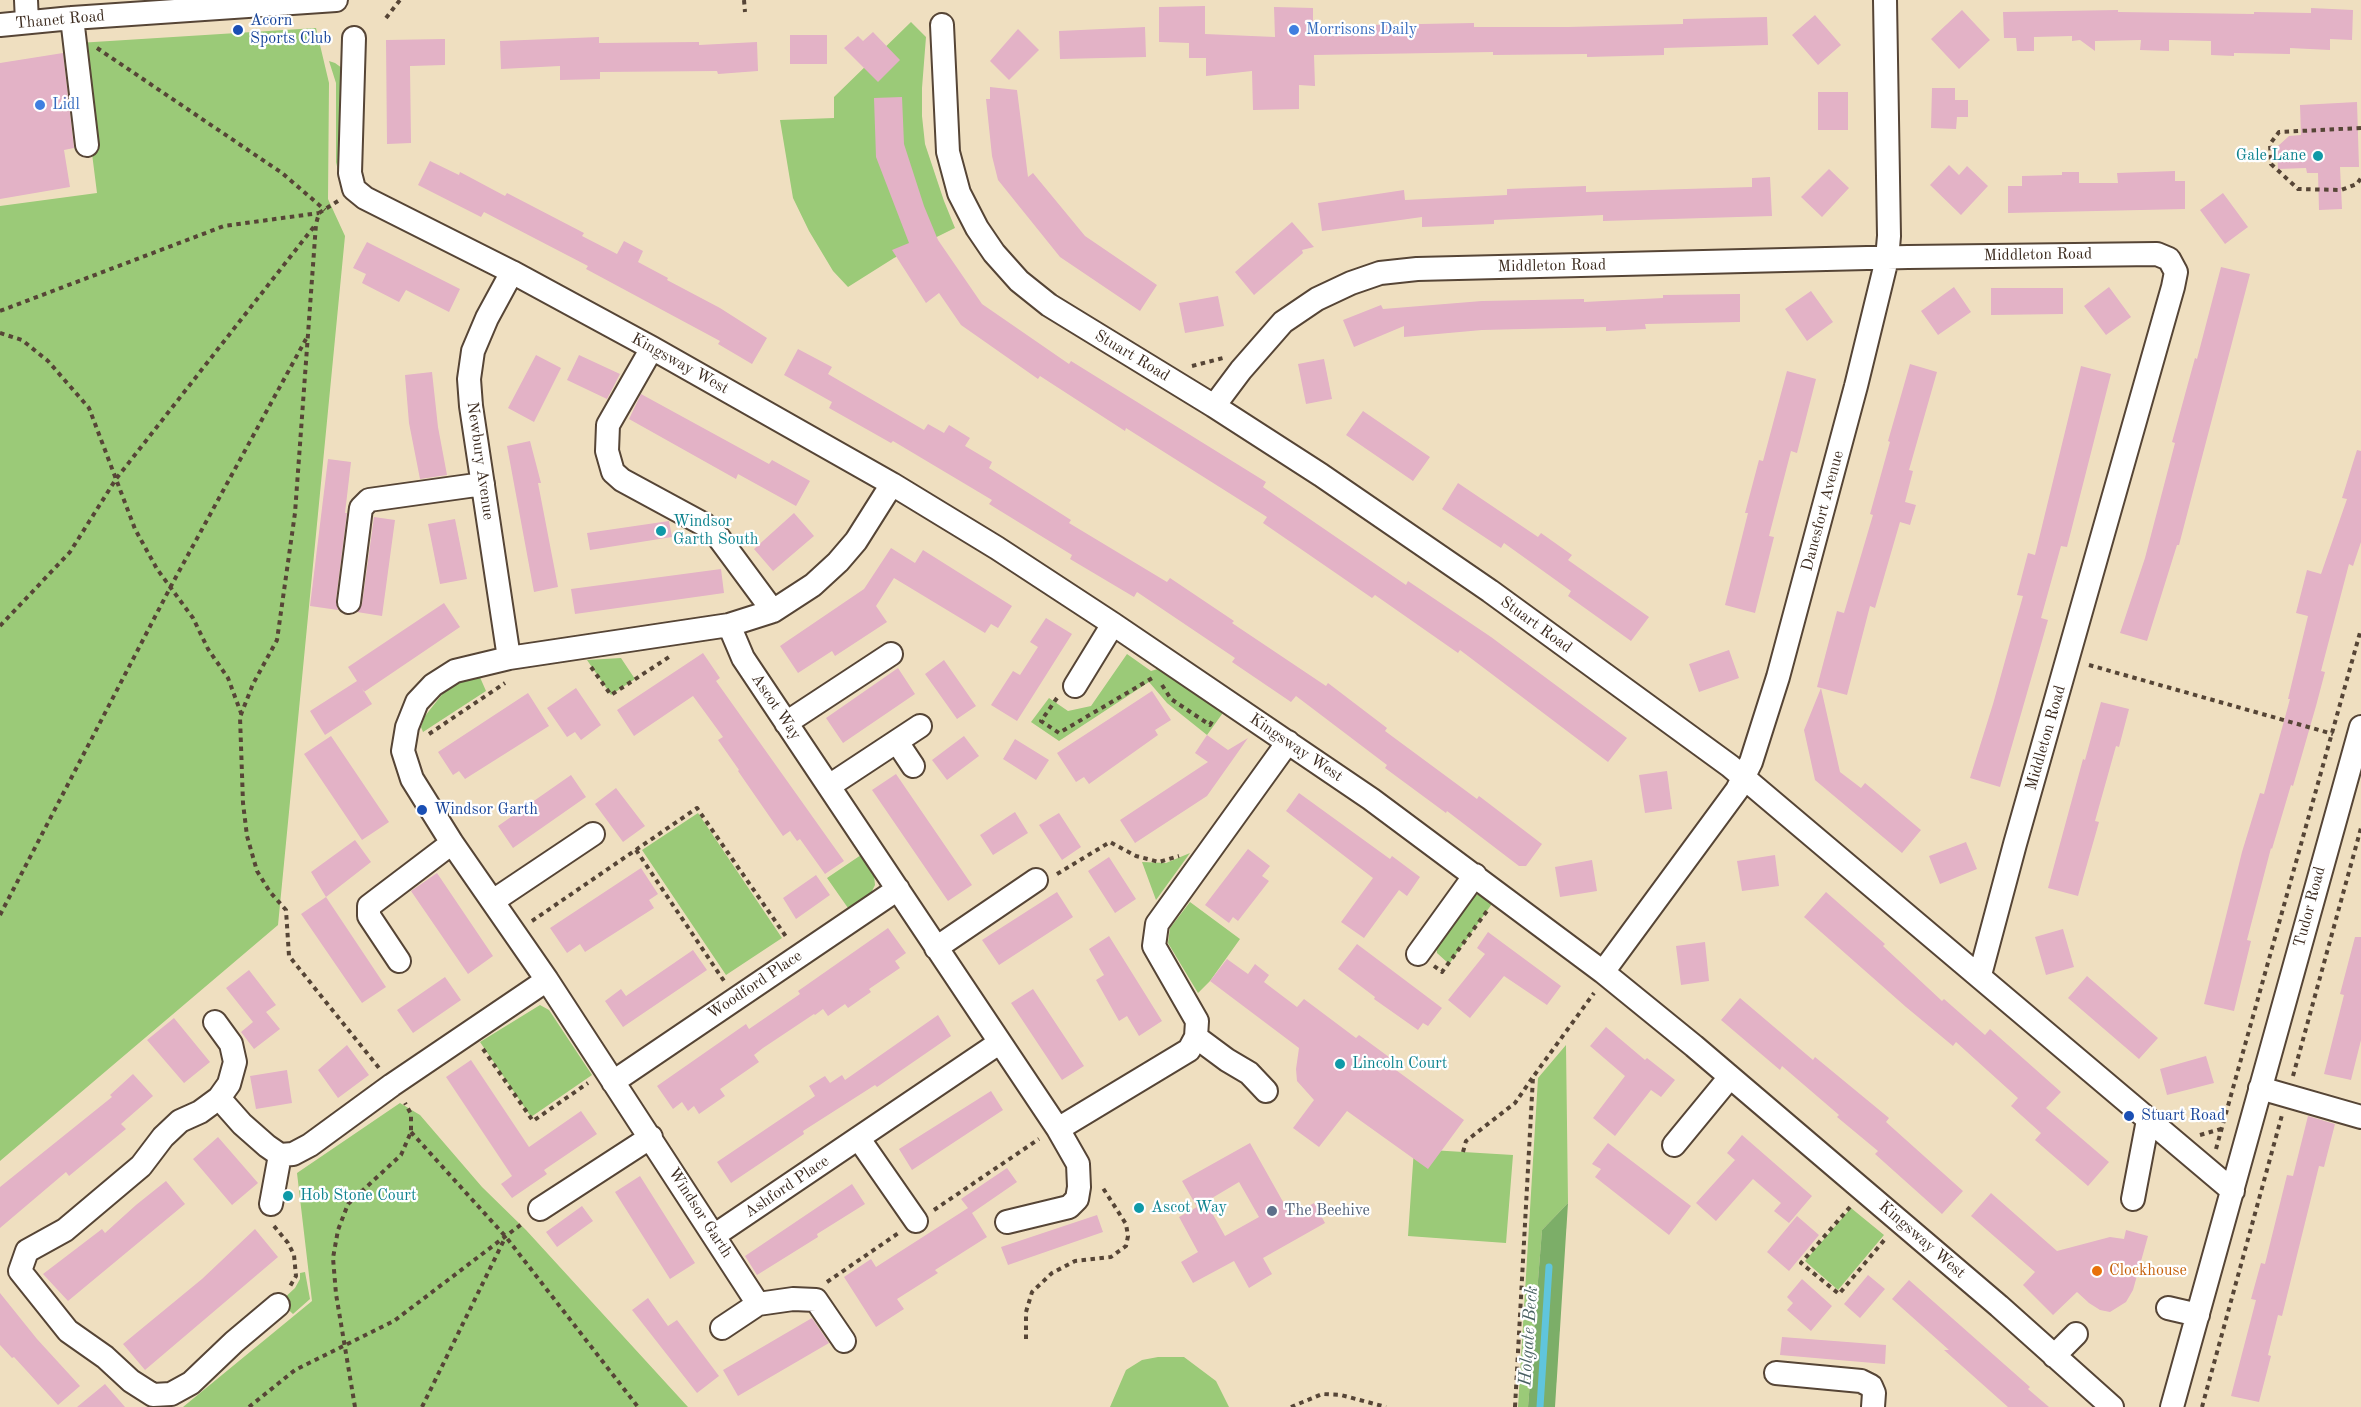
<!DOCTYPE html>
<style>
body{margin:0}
canvas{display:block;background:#efdfc0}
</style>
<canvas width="2361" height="1407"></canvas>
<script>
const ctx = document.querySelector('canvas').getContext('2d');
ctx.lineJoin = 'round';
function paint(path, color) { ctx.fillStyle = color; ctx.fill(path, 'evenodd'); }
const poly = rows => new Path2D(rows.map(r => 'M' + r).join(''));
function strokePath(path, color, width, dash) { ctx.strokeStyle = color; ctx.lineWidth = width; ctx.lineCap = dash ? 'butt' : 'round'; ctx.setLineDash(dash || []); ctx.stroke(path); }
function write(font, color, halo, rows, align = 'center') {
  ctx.font = font + ' "Old Standard TT",serif'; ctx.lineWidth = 4.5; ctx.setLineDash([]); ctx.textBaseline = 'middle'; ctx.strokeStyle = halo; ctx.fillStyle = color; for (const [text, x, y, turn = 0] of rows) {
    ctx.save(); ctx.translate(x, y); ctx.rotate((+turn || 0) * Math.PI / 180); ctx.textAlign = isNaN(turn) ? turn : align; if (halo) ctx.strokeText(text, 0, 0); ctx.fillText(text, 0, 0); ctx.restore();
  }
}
const green = poly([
 [911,22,926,37,922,88,922,116,925,144,944,201,955,228,894,258,848,287,833,271,809,231,793,198,780,120,834,118,834,97],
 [316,28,329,83,328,199,345,236,278,925,0,1161,0,206,97,193,78,43],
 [329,61,335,63,342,68,345,75,345,172,339,175,336,162,336,83],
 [1127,654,1151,671,1161,668,1225,710,1207,735,1167,703,1149,682,1059,741,1031,722,1049,698,1068,711,1091,706],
 [621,658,635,679,611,695,587,660],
 [479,675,486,691,423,732,421,727,425,716,444,692,455,683],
 [698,813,782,938,726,975,642,850],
 [1190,853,1156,900,1142,862,1166,863],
 [861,855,874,875,875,885,871,893,848,908,827,878],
 [1483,894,1494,901,1449,964,1437,953,1436,943,1471,896],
 [1190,902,1240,939,1210,981,1198,993,1168,943,1170,928],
 [540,1005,549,1010,592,1075,531,1117,480,1042],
 [1566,1045,1568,1203,1542,1230,1528,1407,1518,1407,1538,1078],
 [400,1103,420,1115,482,1187,526,1230,688,1407,183,1407,312,1301,297,1173],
 [1414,1149,1513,1155,1506,1243,1408,1236],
 [1851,1208,1884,1235,1838,1290,1805,1261],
 [305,1272,310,1299,293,1314,280,1302,295,1288,300,1279,300,1273],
 [1158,1357,1184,1357,1216,1381,1229,1407,1110,1407,1126,1370,1142,1360]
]);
const forest = poly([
 [1568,1203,1555,1407,1528,1407,1542,1230]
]);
const stream = poly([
 [1540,1407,1549,1267]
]);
const building = poly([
 [1205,6,1205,34,1275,37,1274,7,1313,8,1313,26,1474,23,1474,27,1568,27,1683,24,1683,19,1767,17,1768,45,1664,48,1664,55,1587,57,1587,54,1493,55,1493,52,1314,55,1315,86,1299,85,1299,109,1253,110,1252,71,1206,76,1206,58,1189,58,1189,43,1159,42,1159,7],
 [2311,8,2353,10,2352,40,2330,39,2330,50,2290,48,2290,54,2234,53,2234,56,2211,55,2211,41,2169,40,2169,51,2140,50,2141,40,2095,41,2095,51,2080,40,2072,41,2072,36,2034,37,2034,51,2017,51,2016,38,2004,38,2003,12,2118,10,2118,12,2254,14,2254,12,2311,13],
 [1962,10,1990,40,1959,69,1931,39],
 [1815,15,1841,45,1818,65,1792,35],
 [1145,27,1146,57,1060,59,1059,31],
 [1018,29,1039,50,1009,80,990,61],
 [873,32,900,60,878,82,844,48,858,36,863,41],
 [790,35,827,35,827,64,790,64],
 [599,37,599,43,699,42,699,45,757,42,758,71,718,74,717,71,600,72,600,79,560,80,560,66,501,69,500,41],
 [445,39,445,65,410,66,411,143,387,144,386,40],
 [63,53,74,148,64,150,70,187,0,199,0,63],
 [990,87,1017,90,1028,177,1033,173,1085,236,1157,285,1140,311,1060,257,998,180,992,156,986,99,990,99],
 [1932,88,1955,88,1955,100,1968,100,1968,117,1957,117,1956,129,1931,128],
 [1818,92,1848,92,1848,130,1818,130],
 [902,97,904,144,924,206,938,240,982,304,1069,364,1071,361,1266,482,1263,487,1406,585,1408,581,1491,637,1627,738,1608,762,1460,650,1458,653,1375,595,1372,598,1263,523,1267,517,1126,428,1125,431,1040,376,1038,379,961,325,939,293,926,303,892,250,909,243,876,157,874,98],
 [2357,102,2359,167,2340,167,2342,209,2319,210,2318,173,2307,173,2306,168,2278,169,2277,147,2289,136,2301,135,2300,105],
 [430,161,459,175,460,172,505,196,507,193,584,233,582,236,617,254,624,241,643,251,638,262,668,278,667,280,720,308,767,338,752,364,718,344,720,341,586,269,588,266,484,212,481,217,418,185],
 [1949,165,1959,175,1967,166,1988,186,1961,215,1930,185],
 [1829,169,1849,188,1822,217,1801,197],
 [2175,171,2175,181,2185,181,2185,209,2008,213,2008,186,2022,186,2022,176,2062,175,2062,172,2079,172,2079,183,2118,183,2117,173],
 [1770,177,1772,216,1603,221,1603,215,1494,220,1494,224,1422,227,1422,217,1322,231,1318,203,1404,190,1405,200,1507,195,1507,189,1586,186,1586,192,1752,187,1752,178],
 [2223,193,2248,227,2225,244,2200,210],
 [1292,222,1314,247,1302,250,1303,253,1254,295,1235,272],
 [367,242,460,289,449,312,406,290,399,302,362,283,366,274,353,268],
 [2221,267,2250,274,2179,545,2177,545,2147,641,2120,633,2145,558,2175,443,2172,442,2195,358,2197,359],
 [1954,287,1971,312,1938,335,1921,311],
 [2109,287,2131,317,2106,335,2084,306],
 [1991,288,2063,288,2063,314,1991,315],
 [1811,291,1833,322,1807,341,1785,309],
 [1740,294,1740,322,1645,324,1646,329,1606,331,1606,327,1482,330,1404,337,1404,326,1354,347,1343,320,1381,305,1383,309,1482,301,1584,299,1584,302,1663,298,1663,295],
 [1218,296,1224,326,1185,333,1179,303],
 [798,349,832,367,828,374,924,430,928,424,944,433,949,425,970,438,965,446,992,462,989,468,1071,520,1069,523,1167,582,1170,578,1234,621,1232,623,1326,686,1328,683,1387,728,1385,731,1477,799,1479,796,1542,844,1526,866,1519,866,1447,811,1446,813,1385,768,1387,765,1296,696,1291,702,1232,662,1235,658,1137,592,1134,597,1070,559,1072,555,989,504,992,500,893,441,891,443,829,408,832,402,784,375],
 [536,355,561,368,534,422,508,408],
 [579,355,620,374,607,399,567,380],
 [1324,359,1332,399,1306,404,1298,364],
 [1910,364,1937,372,1909,470,1913,471,1905,502,1916,505,1910,525,1900,522,1875,608,1870,606,1847,695,1821,688,1840,772,1861,788,1865,783,1921,830,1902,853,1815,780,1804,730,1821,688,1817,687,1837,611,1844,613,1873,515,1870,514,1890,442,1888,441],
 [2081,366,2111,374,2067,547,2061,546,2041,618,2048,620,2000,787,1970,778,1993,704,2023,596,2017,595,2028,553,2035,555],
 [1787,371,1816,379,1797,453,1791,451,1769,536,1774,537,1755,613,1725,605,1748,513,1745,513,1759,460,1763,461],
 [432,372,438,427,447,475,420,479,409,423,405,375],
 [641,394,769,464,772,460,810,481,796,506,738,474,736,479,629,419],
 [1363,411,1430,457,1413,481,1346,435],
 [530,441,541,483,538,483,558,587,534,592,507,446],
 [2357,450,2361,451,2361,542,2353,566,2349,564,2321,671,2325,672,2316,706,2293,786,2291,785,2272,849,2271,848,2247,940,2251,941,2234,1011,2204,1004,2242,852,2260,793,2264,794,2290,699,2288,699,2308,616,2296,613,2307,570,2321,574,2347,499,2342,498],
 [328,459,351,462,345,513,347,513,336,600,338,610,310,606],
 [1458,483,1538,537,1541,533,1572,555,1568,560,1649,617,1631,641,1568,596,1571,591,1504,543,1501,548,1442,509],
 [794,513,814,536,773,571,754,549],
 [374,517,395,520,382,616,357,612,362,604],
 [455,519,467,579,440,584,428,524],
 [669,521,672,537,590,550,587,533],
 [891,548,915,563,923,550,1012,606,998,628,991,624,985,633,894,578,876,606,887,622,835,656,832,651,798,673,780,646,864,589],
 [721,569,724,593,575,614,571,589],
 [444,603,460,627,364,692,362,688,372,704,325,735,310,711,357,681,348,667],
 [1046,618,1072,634,1017,721,991,705,1013,671,1020,675,1038,647,1030,642],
 [1729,650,1739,678,1699,692,1689,664],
 [703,653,720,678,716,681,844,861,825,874,800,839,797,841,790,831,783,836,738,771,739,770,718,740,723,737,693,696,634,736,617,710],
 [944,660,976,706,957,719,925,674],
 [898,668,915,694,843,743,826,718],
 [576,688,601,725,581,740,575,732,567,737,547,708],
 [1152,691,1171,720,1155,730,1158,735,1089,784,1084,777,1076,782,1057,753],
 [528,693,549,726,465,779,459,771,453,775,438,752],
 [2101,702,2129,709,2119,747,2116,746,2095,821,2099,822,2078,896,2048,888,2083,759,2085,760],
 [1207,735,1228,750,1248,738,1207,796,1135,843,1120,820,1208,762,1195,753],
 [331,736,389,822,362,840,304,754],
 [964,736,979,756,947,780,932,760],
 [1015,739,1049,760,1036,780,1003,759],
 [1667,771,1672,809,1645,813,1639,775],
 [896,774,972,885,948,901,872,790],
 [571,775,586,797,513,848,498,826],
 [616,788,645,826,623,842,595,804],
 [1299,793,1390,859,1392,856,1420,877,1407,896,1399,890,1364,938,1341,922,1373,878,1286,811],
 [1015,812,1028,833,993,855,980,835],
 [1059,813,1081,847,1062,860,1039,825],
 [355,840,371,862,326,897,311,872],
 [1966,842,1977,869,1940,884,1929,856],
 [1248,849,1270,866,1262,876,1269,881,1238,921,1233,917,1229,923,1205,905],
 [1775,855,1779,886,1742,891,1737,861],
 [1109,857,1136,899,1115,913,1088,871],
 [1592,860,1597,891,1560,897,1555,867],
 [641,868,658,894,649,900,654,908,585,952,580,944,567,953,550,928],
 [437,873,493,956,468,974,411,891],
 [816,875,830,895,796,919,783,898],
 [1057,892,1073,917,999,965,982,940],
 [1826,892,1885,944,1883,946,1942,1001,1944,999,1985,1035,1990,1029,2061,1092,2046,1108,2109,1162,2088,1186,2035,1140,2041,1133,2011,1106,2018,1098,1956,1042,1953,1046,1906,1007,1804,917],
 [326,897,386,987,362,1003,301,914],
 [888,928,906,953,895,961,900,968,869,989,871,992,848,1008,845,1004,828,1016,823,1009,815,1015,814,1014,763,1048,754,1055,759,1062,720,1089,725,1096,699,1114,694,1106,688,1111,682,1102,673,1109,657,1086,746,1024,749,1029,800,994,798,991],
 [2063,929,2074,967,2046,975,2035,937],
 [1488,932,1561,986,1547,1005,1504,976,1470,1018,1448,1000,1485,954,1477,948],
 [1109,936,1162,1021,1139,1036,1127,1016,1119,1021,1096,980,1104,975,1089,949],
 [2355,937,2361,937,2361,1040,2351,1080,2324,1074,2344,995,2340,994],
 [1705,942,1709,981,1681,985,1676,946],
 [1357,944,1442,1008,1428,1026,1423,1023,1418,1030,1374,999,1375,997,1338,969],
 [693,950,707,970,623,1027,605,1001,621,989,626,996],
 [1227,959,1248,974,1255,964,1269,975,1264,982,1297,1007,1304,999,1356,1038,1359,1035,1389,1057,1385,1062,1464,1120,1428,1169,1347,1111,1319,1147,1293,1128,1314,1100,1297,1081,1296,1069,1299,1048,1210,981],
 [249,970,276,1005,266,1012,280,1029,254,1049,241,1032,253,1022,226,988],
 [2087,976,2158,1038,2139,1059,2068,998],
 [445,977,461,1000,413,1033,397,1010],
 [1033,989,1084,1066,1062,1080,1011,1003],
 [1740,998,1813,1060,1815,1057,1889,1118,1886,1122,1963,1191,1942,1214,1875,1154,1878,1151,1837,1117,1839,1115,1782,1066,1780,1070,1721,1020],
 [938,1015,951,1036,877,1087,875,1085,803,1131,804,1134,731,1183,717,1162,815,1096,809,1086,825,1076,830,1083,842,1075,845,1080],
 [174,1018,210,1062,184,1083,147,1040],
 [1606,1027,1645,1060,1647,1058,1675,1080,1661,1097,1651,1090,1615,1136,1593,1118,1625,1076,1590,1046],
 [347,1045,369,1075,338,1098,318,1070],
 [2206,1056,2214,1083,2167,1095,2160,1069],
 [471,1060,529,1147,581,1111,597,1134,544,1170,547,1174,512,1198,501,1184,512,1176,446,1077],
 [287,1070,292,1103,256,1109,250,1076],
 [133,1074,153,1096,121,1124,126,1129,69,1176,66,1172,0,1228,0,1187,112,1097,110,1095],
 [991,1091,1003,1110,912,1170,899,1149],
 [2308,1116,2335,1124,2324,1167,2319,1166,2282,1316,2278,1315,2268,1355,2271,1356,2259,1402,2231,1396,2256,1300,2251,1299,2261,1263,2265,1264,2287,1175,2293,1176],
 [1742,1135,1812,1196,1789,1223,1774,1211,1781,1203,1753,1179,1716,1221,1696,1203,1735,1160,1727,1153],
 [218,1137,258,1183,232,1205,193,1159],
 [1250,1143,1291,1216,1314,1203,1325,1223,1263,1258,1272,1274,1249,1288,1234,1261,1193,1283,1181,1262,1198,1252,1179,1217,1206,1202,1225,1236,1259,1217,1239,1182,1197,1207,1182,1181],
 [1608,1143,1691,1206,1669,1235,1595,1177,1601,1169,1592,1164],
 [1007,1168,1017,1182,972,1213,987,1237,935,1270,938,1273,897,1299,904,1309,876,1327,844,1277,871,1259,876,1267,968,1208,961,1199],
 [640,1176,695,1263,670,1279,615,1192],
 [166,1181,185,1204,68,1301,43,1274,102,1229,105,1233,136,1205],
 [852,1184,865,1204,817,1234,818,1237,757,1275,745,1256],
 [1991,1193,2057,1251,2110,1237,2124,1239,2126,1230,2148,1236,2133,1290,2126,1302,2110,1312,2100,1310,2089,1303,2077,1292,2053,1315,2023,1285,2035,1272,1971,1216],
 [582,1206,593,1221,557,1247,546,1232],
 [1097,1215,1103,1232,1008,1265,1001,1247],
 [1797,1216,1819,1235,1789,1271,1767,1252],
 [255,1229,278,1257,145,1370,123,1344,202,1279],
 [1868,1275,1885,1289,1860,1318,1844,1304],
 [1802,1279,1832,1306,1811,1331,1787,1310,1793,1303,1787,1297],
 [1909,1280,2030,1387,2028,1389,2049,1407,2008,1407,1944,1350,1949,1350,1892,1299],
 [0,1293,37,1339,80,1386,58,1405,14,1357,12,1358,0,1345],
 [648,1298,668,1326,677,1320,719,1376,697,1393,632,1310],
 [812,1318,829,1343,738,1396,723,1370],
 [1782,1337,1886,1345,1885,1364,1780,1355],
 [105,1384,125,1407,77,1407]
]);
const path = poly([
 [744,0,745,12],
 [386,18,400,0],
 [97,48,282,173,325,210],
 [2361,128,2279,132,2270,144,2271,164,2298,189,2341,190,2357,184,2361,178],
 [338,201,319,213,316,224,295,513,277,640,253,684,240,717,243,803,247,836,257,871,270,892,286,910,289,956,379,1068],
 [0,311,224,226,319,213],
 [0,333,22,340,48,361,89,408,135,529,157,569,193,618,208,649,228,678,241,713],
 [1192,366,1223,358],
 [0,626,70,552,116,479,316,224],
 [2089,665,2333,734],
 [591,667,611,695,669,657],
 [1162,685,1171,699,1210,725,1214,718],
 [1057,698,1041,721,1059,733,1154,677],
 [429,734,505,683],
 [636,850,724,981],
 [1057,874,1110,842,1136,856,1159,862,1179,856],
 [0,915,171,586,306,339],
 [532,921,697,808,787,938],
 [1434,966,1442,972,1487,911],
 [483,1049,533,1121,588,1083],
 [2293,1076,2361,828],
 [411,1132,506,1237,638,1407],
 [2200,1135,2221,1129],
 [2216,1149,2361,629],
 [1463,1152,1466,1141,1515,1103,1533,1077],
 [1850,1207,1801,1263,1839,1294,1886,1238],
 [934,1210,1039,1139],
 [274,1226,288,1243,294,1255,296,1276,289,1288],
 [827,1282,900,1232],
 [1026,1339,1026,1312,1032,1292,1052,1273,1075,1261,1111,1257,1126,1246,1128,1236,1126,1224,1101,1185],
 [249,1407,295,1370,394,1321,523,1223],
 [355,1407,336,1294,333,1258,338,1230,348,1204,401,1155,411,1132,411,1114,405,1103],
 [422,1407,505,1238],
 [1291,1407,1322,1394,1341,1395,1386,1407],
 [1515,1407,1533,1077,1594,993],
 [2202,1407,2282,1115]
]);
const minor = poly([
 [26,0,27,22],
 [72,18,87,145],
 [0,25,72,18,336,0],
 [942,25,948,152,959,193,977,228,994,253,1019,281,1049,305,1214,406,1321,475,1490,591,1730,766,2233,1191],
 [354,38,350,173,354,189,365,198,512,272,652,348,892,484,997,548,1113,624,1371,799,1603,972,1694,1046,1999,1306,2112,1407],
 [652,348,608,425,607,451,613,472,622,480,705,525,719,538,773,611],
 [1214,406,1241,370,1283,322,1317,299,1351,283,1380,273,1417,269,1908,257,2157,254,2169,259,2176,272,2173,287,2015,844,1980,975],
 [349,602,361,508,369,500,483,484],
 [729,625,743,658,1058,1129,1078,1164,1079,1187,1077,1199,1069,1207,1007,1222],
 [509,658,471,406,469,379,473,351,487,318,512,272],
 [1075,686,1113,624],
 [786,723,891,654],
 [897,742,913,766],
 [829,786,920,726],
 [493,901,593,834],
 [936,948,1036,880],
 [1418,954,1475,875],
 [399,961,369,916,369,906,452,843],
 [1603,972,1737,790,1751,762,1778,677,1856,386,1887,259,1889,236,1885,0],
 [215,1022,231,1044,235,1062,229,1084,219,1098,200,1112,180,1121,163,1137,141,1166,65,1230,27,1251,20,1271,68,1331,105,1357,131,1381,153,1395,171,1394,191,1383,234,1342,278,1305],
 [1196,1037,1227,1060,1249,1073,1266,1091],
 [613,1082,898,889],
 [2260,1088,2361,1117],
 [219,1098,242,1124,267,1146,280,1155,293,1154,310,1145,392,1085,547,980],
 [1058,1129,1189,1050,1196,1037,1197,1021,1154,946,1157,924,1288,742],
 [859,1139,916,1221],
 [1674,1145,1730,1077],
 [2133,1199,2148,1120],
 [271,1204,280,1155],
 [540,1209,651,1137],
 [715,1235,999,1043],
 [2168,1308,2198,1315],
 [722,1328,758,1304],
 [844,1341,816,1300,793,1299,758,1304,547,980,452,843,412,779,403,751,407,727,417,702,433,685,455,671,509,658,729,625,773,611,813,585,838,562,856,541,892,484],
 [2054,1356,2076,1334],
 [1776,1373,1861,1381,1871,1386,1874,1393,1873,1407],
 [2172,1407,2361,727]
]);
const markers = [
 [238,30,6,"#1a4fb4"],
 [1294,30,6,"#3f7fe0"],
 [40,105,6,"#3f7fe0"],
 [2318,156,6,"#0f9aa8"],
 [661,531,6,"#0f9aa8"],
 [422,810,6,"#1a4fb4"],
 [1340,1064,6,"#0f9aa8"],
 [2129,1116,6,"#1a4fb4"],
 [288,1196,6,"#0f9aa8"],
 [1139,1208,6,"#0f9aa8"],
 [1272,1211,6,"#5c6f8a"],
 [2097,1271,6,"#e8710a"]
];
const streetNames = [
 ["Thanet Road",60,20,-5],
 ["Middleton Road",2038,255,-1],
 ["Middleton Road",1552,266,-1],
 ["Stuart Road",1132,356,31],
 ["Kingsway West",680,364,29],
 ["Newbury Avenue",480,461,82],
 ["Danesfort Avenue",1823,511,-75],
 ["Stuart Road",1536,625,36],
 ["Ascot Way",776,707,56],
 ["Middleton Road",2046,738,-74],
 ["Kingsway West",1296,748,34],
 ["Tudor Road",2310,907,-75],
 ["Woodford Place",755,985,-34],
 ["Ashford Place",787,1187,-34],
 ["Windsor Garth",700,1213,57],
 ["Kingsway West",1922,1240,41]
];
const transitNames = [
 ["Acorn",250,21],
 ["Sports Club",250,39],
 ["Windsor Garth",434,810],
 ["Stuart Road",2141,1116]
];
const shopNames = [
 ["Morrisons Daily",1306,30],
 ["Lidl",52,105]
];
const cultureNames = [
 ["Gale Lane",2306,156,"right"],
 ["Windsor",673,522],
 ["Garth South",673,540],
 ["Lincoln Court",1352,1064],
 ["Hob Stone Court",300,1196],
 ["Ascot Way",1151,1208]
];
const serviceNames = [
 ["The Beehive",1284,1211]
];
const foodNames = [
 ["Clockhouse",2109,1271]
];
const waterNames = [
 ["Holgate Beck",1529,1336,-86]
];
paint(green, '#9bca78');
paint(forest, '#7cae68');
strokePath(stream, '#60c5dd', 7);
paint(building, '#e3b2c6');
strokePath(minor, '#564536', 26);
strokePath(path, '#564536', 4, [4.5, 4.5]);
strokePath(minor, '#fff', 22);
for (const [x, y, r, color] of markers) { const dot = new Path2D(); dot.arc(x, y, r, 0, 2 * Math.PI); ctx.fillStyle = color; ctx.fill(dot); strokePath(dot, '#fff', 2); }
write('16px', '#3b2a1e', '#fff', streetNames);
write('16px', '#164399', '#fff', transitNames, 'left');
write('16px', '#366cbe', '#fff', shopNames, 'left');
write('16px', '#0d838f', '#fff', cultureNames, 'left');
write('16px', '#4e5e75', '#fff', serviceNames, 'left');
write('16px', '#c56008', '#fff', foodNames, 'left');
write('italic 18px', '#486061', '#fff', waterNames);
</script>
